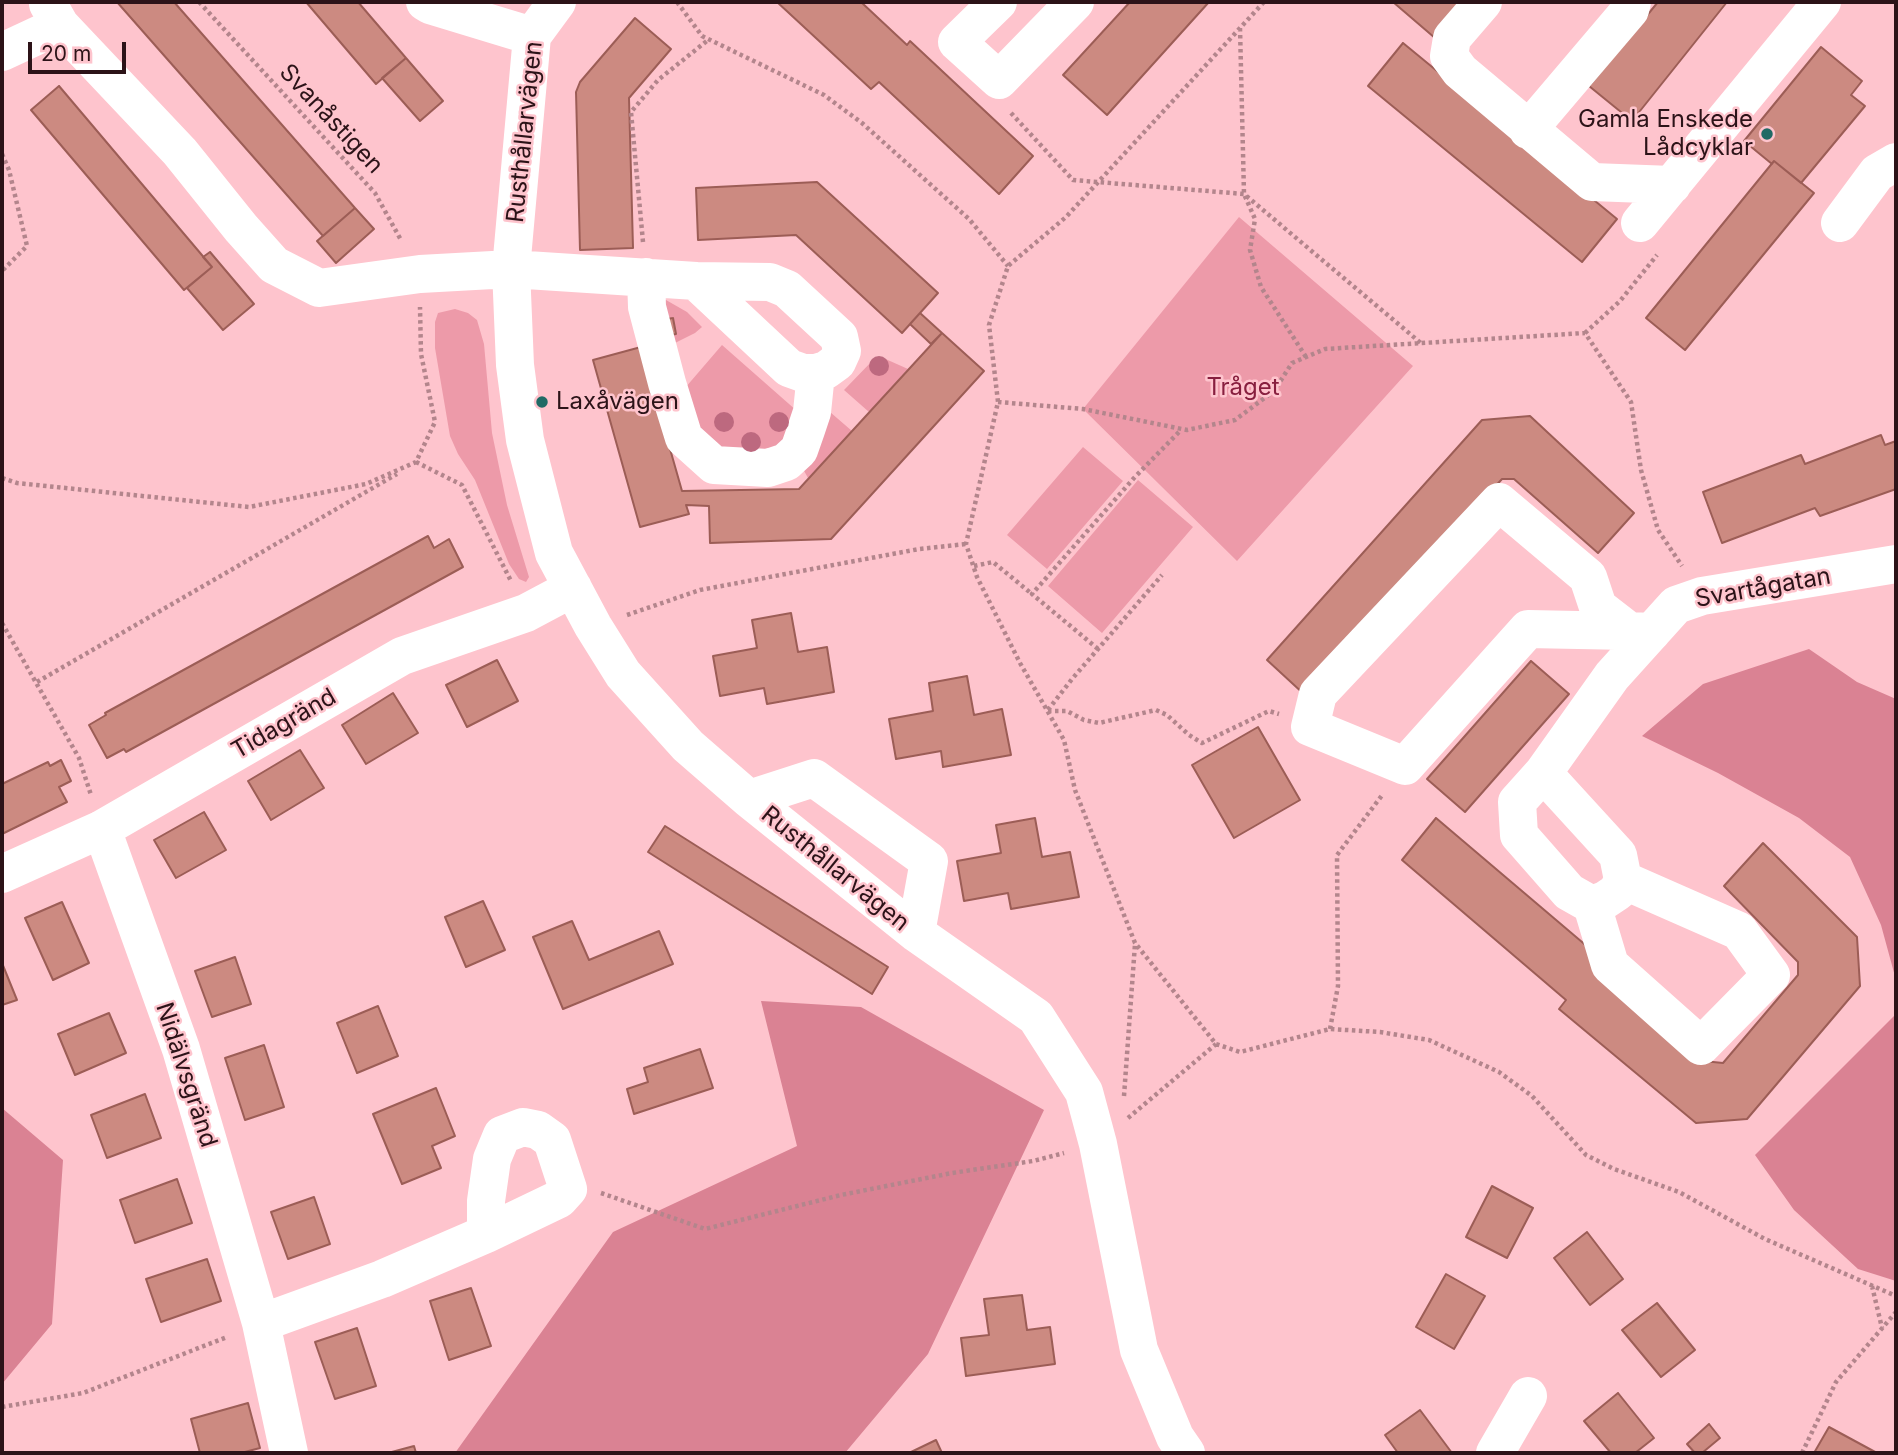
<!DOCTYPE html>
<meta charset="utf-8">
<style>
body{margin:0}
#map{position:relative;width:1898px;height:1455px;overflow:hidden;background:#fec4cd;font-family:Inter,sans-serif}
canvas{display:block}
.frame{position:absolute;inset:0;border:4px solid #2c1318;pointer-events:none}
.scale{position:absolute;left:28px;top:42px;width:98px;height:32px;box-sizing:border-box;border:4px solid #2c1318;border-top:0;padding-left:9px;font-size:21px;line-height:24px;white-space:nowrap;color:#2c1318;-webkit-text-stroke:5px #fec4cd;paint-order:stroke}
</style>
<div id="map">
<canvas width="1898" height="1455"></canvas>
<div class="frame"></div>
<div class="scale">20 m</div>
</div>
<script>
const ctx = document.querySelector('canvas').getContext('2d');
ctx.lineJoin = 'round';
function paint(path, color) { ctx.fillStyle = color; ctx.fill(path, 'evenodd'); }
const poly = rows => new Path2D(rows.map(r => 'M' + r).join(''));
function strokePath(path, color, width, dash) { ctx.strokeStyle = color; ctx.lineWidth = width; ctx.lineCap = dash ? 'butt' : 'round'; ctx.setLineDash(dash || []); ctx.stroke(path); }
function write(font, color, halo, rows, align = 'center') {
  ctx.font = font + ' Inter,sans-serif'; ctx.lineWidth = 5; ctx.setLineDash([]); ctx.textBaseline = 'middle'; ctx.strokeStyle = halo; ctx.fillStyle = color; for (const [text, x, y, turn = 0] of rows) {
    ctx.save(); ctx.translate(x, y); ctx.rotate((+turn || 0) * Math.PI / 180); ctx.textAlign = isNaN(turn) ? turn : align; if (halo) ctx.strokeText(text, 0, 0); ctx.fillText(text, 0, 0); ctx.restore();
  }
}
const green = poly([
 [1239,217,1413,366,1237,561,1083,409],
 [666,300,687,312,702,327,695,333,671,345,664,336,676,334,673,318,661,320,660,302],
 [455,309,468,313,477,320,484,344,492,433,507,505,529,577,526,582,519,579,509,564,475,480,458,454,450,436,435,348,435,322,438,313],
 [722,345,797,411,786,449,718,456,679,395],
 [876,357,881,357,908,369,869,412,844,390],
 [830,412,852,431,808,478,803,469],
 [1083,447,1123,481,1047,569,1007,535],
 [1138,480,1193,527,1102,633,1048,586]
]);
const forest = poly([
 [1809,649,1857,682,1896,699,1896,980,1881,925,1850,857,1799,818,1718,773,1642,736,1703,684],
 [761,1001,861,1007,1044,1110,928,1354,845,1453,455,1453,613,1232,797,1146],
 [1896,1014,1896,1281,1858,1269,1794,1210,1755,1155],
 [2,1108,63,1160,52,1324,2,1384]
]);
const building = poly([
 [117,2,174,2,355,208,323,236,117,2],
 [306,2,358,2,406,58,376,84,306,2],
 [777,2,861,2,907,45,910,41,1033,156,999,194,879,82,871,89,777,2],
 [1130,2,1209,2,1107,115,1063,75,1130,2],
 [1393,2,1464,2,1435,38,1393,2],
 [1658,2,1727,2,1632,121,1589,86,1658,2],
 [635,18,671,49,629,98,633,248,580,250,576,92,580,82,635,18],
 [1403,43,1617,219,1582,262,1368,86,1403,43],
 [1821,47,1862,81,1851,95,1865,106,1801,183,1774,161,1772,164,1744,141,1821,47],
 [406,58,443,101,420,121,382,78,406,58],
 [59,86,212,267,184,290,31,110,59,86],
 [1774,161,1814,193,1685,350,1646,318,1774,161],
 [817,182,938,293,902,333,796,235,698,240,696,188,817,182],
 [355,208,374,229,336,263,317,241,355,208],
 [210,252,254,304,223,330,187,288,212,267,203,257,210,252],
 [920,313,942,333,931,344,910,324,920,313],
 [673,318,676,334,664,336,661,320,673,318],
 [942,333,984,371,831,539,710,543,709,506,686,505,689,514,640,527,593,360,641,347,682,491,799,489,942,333],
 [1530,416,1634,513,1598,553,1514,479,1502,479,1306,696,1267,660,1482,420,1530,416],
 [1881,435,1885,445,1896,441,1896,489,1820,516,1815,508,1722,543,1703,492,1801,455,1805,464,1881,435],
 [428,536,434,548,449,539,463,567,126,752,124,749,107,758,89,725,106,715,105,713,428,536],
 [791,613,798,652,827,647,834,692,767,704,764,688,720,696,713,656,757,648,752,620,791,613],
 [497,660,518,701,467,727,446,685,497,660],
 [1531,661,1569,694,1465,812,1427,779,1531,661],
 [967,676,974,715,1002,709,1011,755,943,767,941,751,896,759,889,719,933,711,929,683,967,676],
 [393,693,418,733,366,764,342,725,393,693],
 [1258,727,1300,800,1234,838,1192,765,1258,727],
 [300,750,324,788,271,820,248,781,300,750],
 [61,760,71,781,59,787,67,802,2,834,2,784,48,762,50,766,61,760],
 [204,812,226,850,176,878,154,840,204,812],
 [1035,818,1042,857,1070,852,1079,897,1011,909,1008,893,964,901,957,861,1001,853,996,825,1035,818],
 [1436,818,1602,959,1703,1061,1723,1063,1798,975,1798,962,1724,886,1763,843,1857,937,1860,986,1747,1119,1696,1123,1559,1009,1566,1000,1402,860,1436,818],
 [665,826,888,967,872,994,648,852,665,826],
 [483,901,505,950,466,967,445,917,483,901],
 [62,902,89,963,53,980,25,918,62,902],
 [572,921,589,960,659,931,673,964,563,1009,533,937,572,921],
 [235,957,251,1004,212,1017,195,971,235,957],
 [2,963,17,1000,2,1005,2,963],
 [378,1006,398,1056,357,1073,337,1023,378,1006],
 [109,1013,126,1053,75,1075,58,1034,109,1013],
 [264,1045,284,1107,245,1120,225,1058,264,1045],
 [700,1049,713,1088,634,1114,627,1089,648,1082,644,1068,700,1049],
 [436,1088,455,1136,432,1146,441,1168,402,1184,373,1114,436,1088],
 [145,1094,161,1138,107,1158,91,1115,145,1094],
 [177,1179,192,1223,135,1243,120,1200,177,1179],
 [1492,1186,1533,1208,1507,1258,1466,1237,1492,1186],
 [314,1197,330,1244,288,1259,271,1212,314,1197],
 [1587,1232,1623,1279,1590,1305,1554,1258,1587,1232],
 [207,1259,221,1301,161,1322,146,1279,207,1259],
 [1446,1274,1485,1296,1454,1349,1416,1327,1446,1274],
 [471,1288,491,1346,449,1360,430,1301,471,1288],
 [1022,1295,1027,1330,1050,1327,1055,1364,966,1376,961,1338,989,1335,984,1299,1022,1295],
 [1657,1303,1695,1350,1661,1377,1622,1330,1657,1303],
 [357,1328,376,1386,335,1399,315,1342,357,1328],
 [1618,1393,1654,1438,1635,1453,1611,1453,1584,1421,1618,1393],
 [248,1403,260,1448,241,1453,200,1453,191,1419,248,1403],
 [1420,1410,1452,1453,1398,1453,1385,1435,1420,1410],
 [1709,1424,1720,1438,1702,1453,1695,1453,1687,1444,1709,1424],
 [1829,1427,1877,1453,1814,1453,1829,1427],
 [936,1440,942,1453,909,1453,936,1440],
 [414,1446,416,1453,388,1453,414,1446]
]);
const path = poly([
 [199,2,375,193,401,240],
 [677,2,702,36,824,95,862,123,969,219,1008,266],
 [1264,2,1066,217,1008,266,989,325,998,402,966,544,977,577,1020,663,1064,740,1075,790,1135,943,1216,1044,1240,1052,1330,1029,1380,1032,1429,1040,1499,1072,1532,1096,1586,1155,1614,1169,1679,1192,1765,1239,1896,1296],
 [1240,28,1244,194,1255,219,1250,250,1261,287,1306,357],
 [1011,113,1073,180,1244,194,1422,344],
 [2,154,9,170,27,246,2,271],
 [643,242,631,112,658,80,708,40],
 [1585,333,1620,301,1657,255],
 [998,402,1083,409,1187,430,1235,420,1274,391,1292,363,1325,349,1585,333,1631,402,1641,470,1658,530,1682,566],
 [416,462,462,485,511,581],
 [2,478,17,483,249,507,366,484,416,462,435,422,421,354,420,307],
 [974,566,993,562,1032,594],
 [627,615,700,590,919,549,966,544],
 [2,623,79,758,91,795],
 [1098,649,1032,594,1134,478,1181,430],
 [37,682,397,474],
 [1048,710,1072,679,1162,575],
 [1048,711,1067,711,1084,720,1099,723,1156,710,1167,715,1189,735,1202,743,1269,711,1279,714],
 [1330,1029,1338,986,1337,855,1383,794],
 [1124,1096,1135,944],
 [1128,1118,1216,1044],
 [601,1193,705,1229,841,1195,952,1173,1033,1161,1064,1153],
 [1872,1286,1882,1328],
 [2,1407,83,1393,227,1337],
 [1802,1453,1836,1382,1896,1312]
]);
const minor = poly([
 [425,2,430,5,532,36],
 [557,2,532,36,511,269,515,365,525,440,554,553,593,626,623,674,688,746,749,799,916,933,1036,1017,1084,1092,1098,1144,1139,1350,1175,1437,1186,1453],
 [998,2,957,42,999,80,1075,2],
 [1483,2,1452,38,1449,56,1460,71,1592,182,1672,185],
 [60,25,180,152,241,228,274,265,319,288,420,274,511,269,696,281,789,368,803,373,816,373,826,370,837,362,842,351,839,337,787,289,770,282,696,281],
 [2,52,60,25,48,4],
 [1528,130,1630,10,1632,2],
 [1640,223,1822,2],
 [1840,223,1877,173,1896,162],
 [646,277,647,307,667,383,684,438,714,465,768,468,786,462,799,450,806,430,812,412,816,373],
 [1629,631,1598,607,1588,577,1499,502,1318,694,1310,727,1405,766,1528,629,1629,631,1652,632],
 [1543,773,1618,855,1623,880,1617,892,1605,900,1592,905,1569,892,1519,835,1517,802,1543,773,1612,676,1676,605,1702,596,1896,564],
 [749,799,814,778,929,861,916,933],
 [102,829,181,1049,261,1323,289,1453],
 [2,874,102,829,402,656,526,613,573,588],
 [1592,905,1610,965,1701,1046,1771,975,1739,931,1623,880],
 [261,1323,382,1279,486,1234,559,1199,568,1189,552,1140,538,1130,523,1127,502,1135,492,1159,486,1201,486,1234],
 [1495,1453,1528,1396]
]);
const trees = [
 [879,366],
 [724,422],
 [779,422],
 [751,442]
];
const markers = [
 [1767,134,7,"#206a65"],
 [542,402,7,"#206a65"]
];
const streetNames = [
 ["Svanåstigen",331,119,47],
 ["Rusthållarvägen",525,132,-84],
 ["Svartågatan",1763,588,-10],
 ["Tidagränd",284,724,-30],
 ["Rusthållarvägen",835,869,39],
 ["Nidälvsgränd",186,1075,72]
];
const poiNames = [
 ["Gamla Enskede",1753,120],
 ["Lådcyklar",1753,148],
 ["Laxåvägen",556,402,"left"]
];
const parkNames = [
 ["Tråget",1243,388]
];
paint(green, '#ed9aa9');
paint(forest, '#da8293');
paint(building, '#cc8a81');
strokePath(building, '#9c5d56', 2);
strokePath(path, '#b3858c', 4.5, [3.5, 3.5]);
strokePath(minor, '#fff', 38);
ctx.fillStyle = '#bd697f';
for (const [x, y] of trees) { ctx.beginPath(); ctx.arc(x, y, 10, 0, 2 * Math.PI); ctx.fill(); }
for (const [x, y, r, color] of markers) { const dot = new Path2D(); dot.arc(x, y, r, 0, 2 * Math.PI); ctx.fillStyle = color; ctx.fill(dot); strokePath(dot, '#fec4cd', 2.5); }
write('24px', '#2c1318', '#fec4cd', streetNames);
write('24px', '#2c1318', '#fec4cd', poiNames, 'right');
write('24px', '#881f3f', '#fec4cd', parkNames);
</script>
